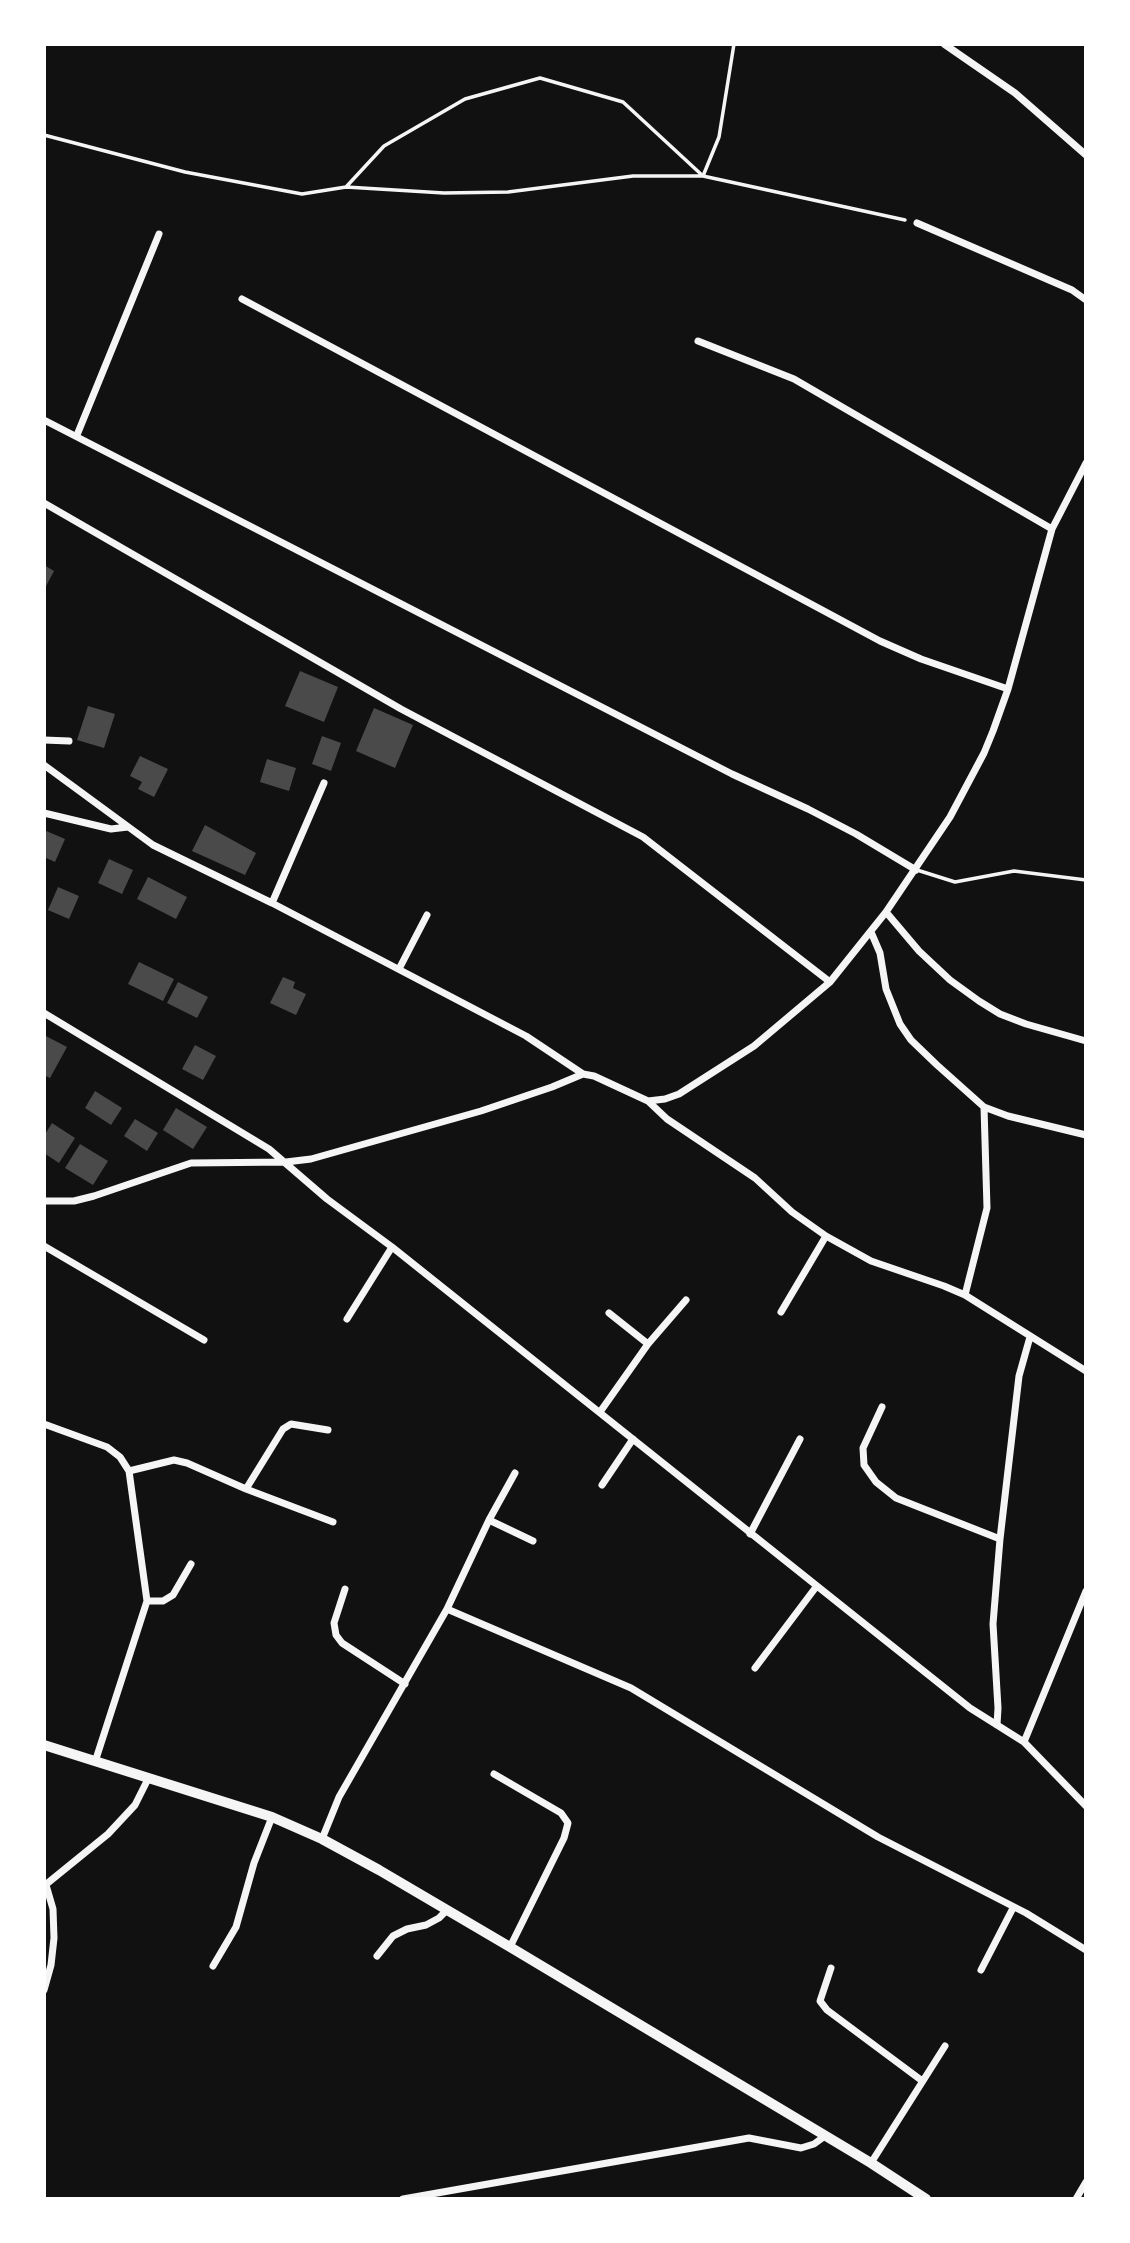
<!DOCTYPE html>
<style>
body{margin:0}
#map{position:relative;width:1130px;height:2243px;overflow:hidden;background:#111;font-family:"Noto Sans",sans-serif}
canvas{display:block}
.frame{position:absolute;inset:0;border:46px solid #fff;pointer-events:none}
</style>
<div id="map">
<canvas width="1130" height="2243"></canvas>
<div class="frame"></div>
</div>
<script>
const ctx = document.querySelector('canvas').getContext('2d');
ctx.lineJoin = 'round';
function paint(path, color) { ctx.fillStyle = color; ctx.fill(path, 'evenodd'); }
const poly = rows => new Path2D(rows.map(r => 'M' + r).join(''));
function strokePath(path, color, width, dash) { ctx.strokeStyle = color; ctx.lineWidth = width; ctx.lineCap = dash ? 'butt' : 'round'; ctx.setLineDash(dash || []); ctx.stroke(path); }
const building = poly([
 [44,565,54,571,44,590],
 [300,671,338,687,324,722,285,706],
 [88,706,115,714,104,748,77,740],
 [374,708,413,725,395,768,356,751],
 [322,736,341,743,331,771,312,764],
 [140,756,168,769,154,797,138,789,142,782,130,776],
 [267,759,296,768,289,791,260,782],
 [205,825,256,853,245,875,192,851],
 [44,830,65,839,55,862,44,857],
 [109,859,133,870,122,894,98,883],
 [148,877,187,897,176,919,137,899],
 [58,887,79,896,69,919,48,910],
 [139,962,174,979,163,1001,128,984],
 [283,977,295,982,293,988,306,994,296,1015,270,1003],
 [178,982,208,997,197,1018,167,1003],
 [44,1035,67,1047,50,1078,44,1075],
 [195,1045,216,1056,203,1080,182,1069],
 [95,1091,122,1108,111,1125,85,1108],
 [176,1108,207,1127,193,1149,163,1130],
 [135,1119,158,1133,147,1151,124,1136],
 [52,1123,75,1138,59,1163,44,1153,44,1136],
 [80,1144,108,1161,93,1185,65,1168]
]);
const path = poly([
 [44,135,185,172,302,194,346,187,384,146,465,99,540,78,623,102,703,176,719,137,734,44],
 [346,187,444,193,508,192,633,176,703,176,905,220]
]);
const service = poly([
 [917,870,955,882,1014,871,1086,880]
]);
const minor = poly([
 [944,44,1015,93,1086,155],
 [917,223,1072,290,1086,300],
 [242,299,880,641,921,659,1008,689],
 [698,341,794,379,1052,529],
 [44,420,732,774,808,809,856,834,916,870],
 [77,435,159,234],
 [44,503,401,709,643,837,830,982],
 [44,740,69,741],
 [44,765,153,845,272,903,526,1036,583,1074],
 [44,813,111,829,128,827],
 [272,903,324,783],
 [886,912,919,951,950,980,979,1001,1000,1014,1026,1024,1086,1041],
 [871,932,880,953,886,989,900,1024,911,1040,937,1065,984,1107,1008,1116,1086,1135],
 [399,969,427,915],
 [44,1013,269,1149,327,1199,392,1247,970,1708,1024,1742,1086,1806],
 [648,1101,667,1119,755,1178,792,1212,826,1236,871,1261,944,1286,965,1295,1086,1371],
 [44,1201,74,1201,94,1196,191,1163,286,1162,311,1159,481,1111,552,1087,583,1074,594,1076,648,1101,665,1099,679,1094,754,1046,830,982,886,912,950,817,984,753,993,731,1008,689,1052,529,1086,463],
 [44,1246,204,1340],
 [965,1295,987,1208,984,1107],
 [781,1312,826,1236],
 [609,1313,648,1344],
 [347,1319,392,1247],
 [882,1407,863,1448,864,1465,876,1482,896,1498,1000,1539],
 [600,1412,648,1344,686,1300],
 [44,1424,107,1447,120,1457,129,1471,147,1601,95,1762],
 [129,1471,174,1460,187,1463,246,1489,333,1522],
 [602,1485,633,1439],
 [246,1489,283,1429,291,1424,328,1430],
 [489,1520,533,1541],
 [750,1534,800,1439],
 [345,1589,334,1623,336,1635,342,1643,405,1684],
 [147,1601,163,1601,173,1595,191,1564],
 [447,1609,631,1688,878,1837,1026,1913,1086,1950],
 [755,1668,816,1587],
 [997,1725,998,1708,993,1624,1000,1539,1019,1376,1030,1337],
 [1024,1742,1086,1591],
 [494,1774,561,1813,568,1823,564,1838,510,1947],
 [322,1839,339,1797,447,1609,489,1520,515,1473],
 [44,1886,108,1834,135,1805,148,1779],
 [377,1956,393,1936,407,1929,426,1925,439,1918,447,1910],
 [213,1966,236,1927,254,1863,272,1817],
 [831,1968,820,2001,827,2010,921,2080],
 [981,1970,1013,1908],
 [44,1990,51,1965,54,1938,53,1909,46,1885],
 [871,2163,945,2046],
 [403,2199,749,2138,801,2148,814,2144,825,2136],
 [1076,2199,1086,2182]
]);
const tertiary = poly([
 [44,1745,272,1817,322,1839,379,1870,510,1947,871,2163,926,2199]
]);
paint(building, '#4a4a4a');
strokePath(path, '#f5f5f5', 3.5);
strokePath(service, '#f5f5f5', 3.5);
strokePath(minor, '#f5f5f5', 7);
strokePath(tertiary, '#f5f5f5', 10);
</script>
